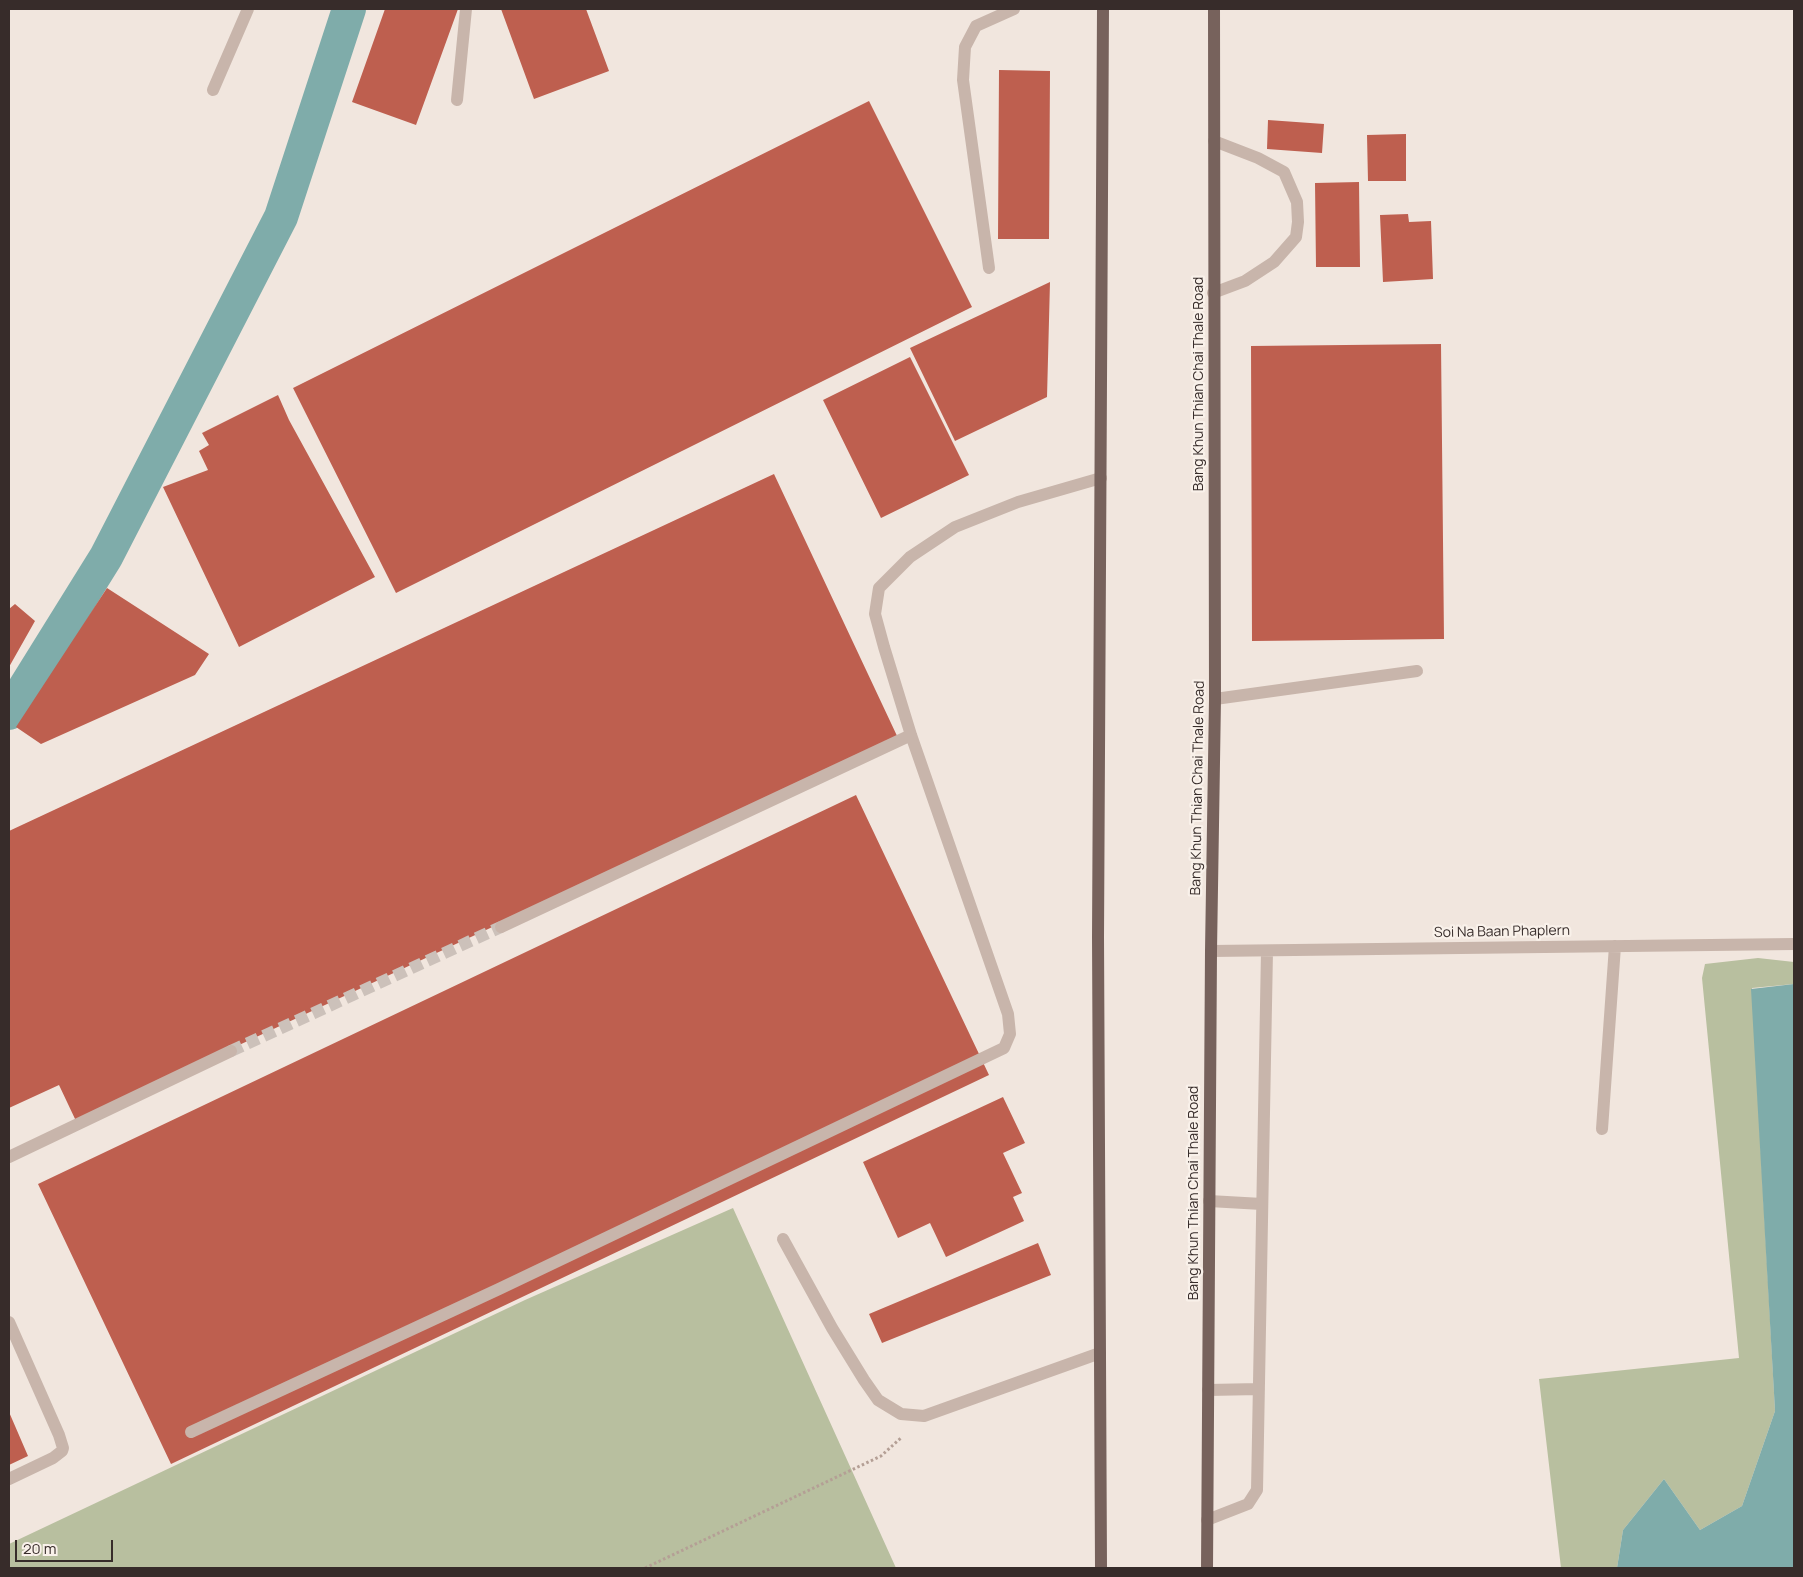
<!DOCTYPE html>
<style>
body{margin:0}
#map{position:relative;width:1803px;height:1577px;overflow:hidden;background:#f1e6de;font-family:Manrope,sans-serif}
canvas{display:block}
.frame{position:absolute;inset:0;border:10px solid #372c2a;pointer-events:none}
.scale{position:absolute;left:15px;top:1540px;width:98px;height:22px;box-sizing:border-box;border:2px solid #372c2a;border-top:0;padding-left:6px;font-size:15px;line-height:18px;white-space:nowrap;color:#372c2a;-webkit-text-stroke:4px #f9f1ea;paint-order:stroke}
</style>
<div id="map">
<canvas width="1803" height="1577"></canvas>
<div class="frame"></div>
<div class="scale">20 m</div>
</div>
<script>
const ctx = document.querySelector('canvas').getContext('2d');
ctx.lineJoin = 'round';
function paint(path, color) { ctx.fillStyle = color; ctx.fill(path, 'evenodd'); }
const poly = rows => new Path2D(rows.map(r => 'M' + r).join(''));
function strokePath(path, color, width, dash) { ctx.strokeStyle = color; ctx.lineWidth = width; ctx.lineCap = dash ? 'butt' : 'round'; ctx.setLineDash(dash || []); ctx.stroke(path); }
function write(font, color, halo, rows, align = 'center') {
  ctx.font = font + ' Manrope,sans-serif'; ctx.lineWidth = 4.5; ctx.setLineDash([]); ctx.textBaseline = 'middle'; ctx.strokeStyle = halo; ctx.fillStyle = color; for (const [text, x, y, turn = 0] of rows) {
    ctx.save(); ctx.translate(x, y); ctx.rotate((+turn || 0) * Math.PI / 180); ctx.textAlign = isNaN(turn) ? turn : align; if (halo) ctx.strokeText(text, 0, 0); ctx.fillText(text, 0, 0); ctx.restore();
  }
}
const green = poly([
 [1758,958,1794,962,1794,984,1752,988,1775,1411,1742,1506,1700,1530,1664,1479,1623,1530,1617,1568,1561,1568,1539,1379,1739,1358,1702,978,1705,964],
 [733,1208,896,1568,9,1568,9,1544,525,1300]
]);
const water = poly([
 [1794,984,1794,1568,1617,1568,1623,1530,1664,1479,1700,1530,1742,1506,1775,1411,1751,989]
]);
const canal = poly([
 [9,713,106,557,281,217,349,9]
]);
const building = poly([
 [385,9,458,9,416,125,352,102],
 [501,9,586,9,609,71,534,99],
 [999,70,1050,71,1049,239,998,239],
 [869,101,972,307,396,593,293,388],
 [1268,120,1324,124,1322,153,1267,149],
 [1406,134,1406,181,1368,181,1367,135],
 [1359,182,1360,267,1316,267,1315,183],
 [1408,214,1409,222,1431,221,1433,279,1383,282,1380,215],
 [1050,282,1047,397,955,441,910,348],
 [1441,344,1444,639,1252,641,1251,346],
 [910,357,969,475,881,518,823,400],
 [278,395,289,420,375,577,239,647,163,487,208,470,199,451,209,445,202,433],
 [774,474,898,738,76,1121,59,1085,9,1108,9,831],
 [107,588,209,654,195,675,41,744,16,727],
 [15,604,35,621,9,667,9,609],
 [856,795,989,1075,171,1464,38,1184],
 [1003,1097,1025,1143,1003,1153,1022,1193,1013,1197,1024,1221,946,1257,930,1223,898,1238,863,1162],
 [1038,1243,1051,1275,882,1343,869,1314],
 [9,1412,28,1456,9,1465]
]);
const minorTunnel = poly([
 [231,1051,501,927]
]);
const path = poly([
 [645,1568,881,1456,902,1437]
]);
const minor = poly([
 [213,90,248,9],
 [457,100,466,9],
 [989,268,963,80,965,47,976,26,1014,9],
 [1213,293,1245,281,1274,262,1296,237,1298,222,1297,202,1284,172,1258,158,1214,141],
 [1215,699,1417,671],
 [501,927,911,735],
 [1211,951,1794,944],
 [1602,1129,1615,946],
 [9,1157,231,1051],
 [1209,1201,1262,1204],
 [783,1239,832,1328,864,1380,878,1400,901,1414,924,1416,1100,1353],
 [9,1322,59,1435,63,1448,62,1451,53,1458,9,1479],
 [1208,1390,1259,1389],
 [191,1432,499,1289,1004,1048,1010,1034,1008,1014,911,735,884,647,875,614,879,588,910,557,955,527,1018,502,1101,478],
 [1207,1520,1248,1504,1257,1490,1267,951]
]);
const major = poly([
 [1101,1568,1098,936,1103,9],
 [1207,1568,1211,951,1215,699,1214,9]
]);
const streetNames = [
 ["Bang Khun Thian Chai Thale Road",1199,384,-90],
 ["Bang Khun Thian Chai Thale Road",1198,788,-89],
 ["Soi Na Baan Phaplern",1502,932,-1],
 ["Bang Khun Thian Chai Thale Road",1194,1193,-90]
];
paint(green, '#b8bf9f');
paint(water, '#7facaa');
strokePath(canal, '#7facaa', 34);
paint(building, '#be5f4f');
strokePath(minorTunnel, '#ccc1ba', 12, [12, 6]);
strokePath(path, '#b49f95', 3, [2.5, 2.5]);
strokePath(minor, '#c8b5ab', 12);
strokePath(major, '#77625c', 12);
write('14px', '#372c2a', '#f9f1ea', streetNames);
</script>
